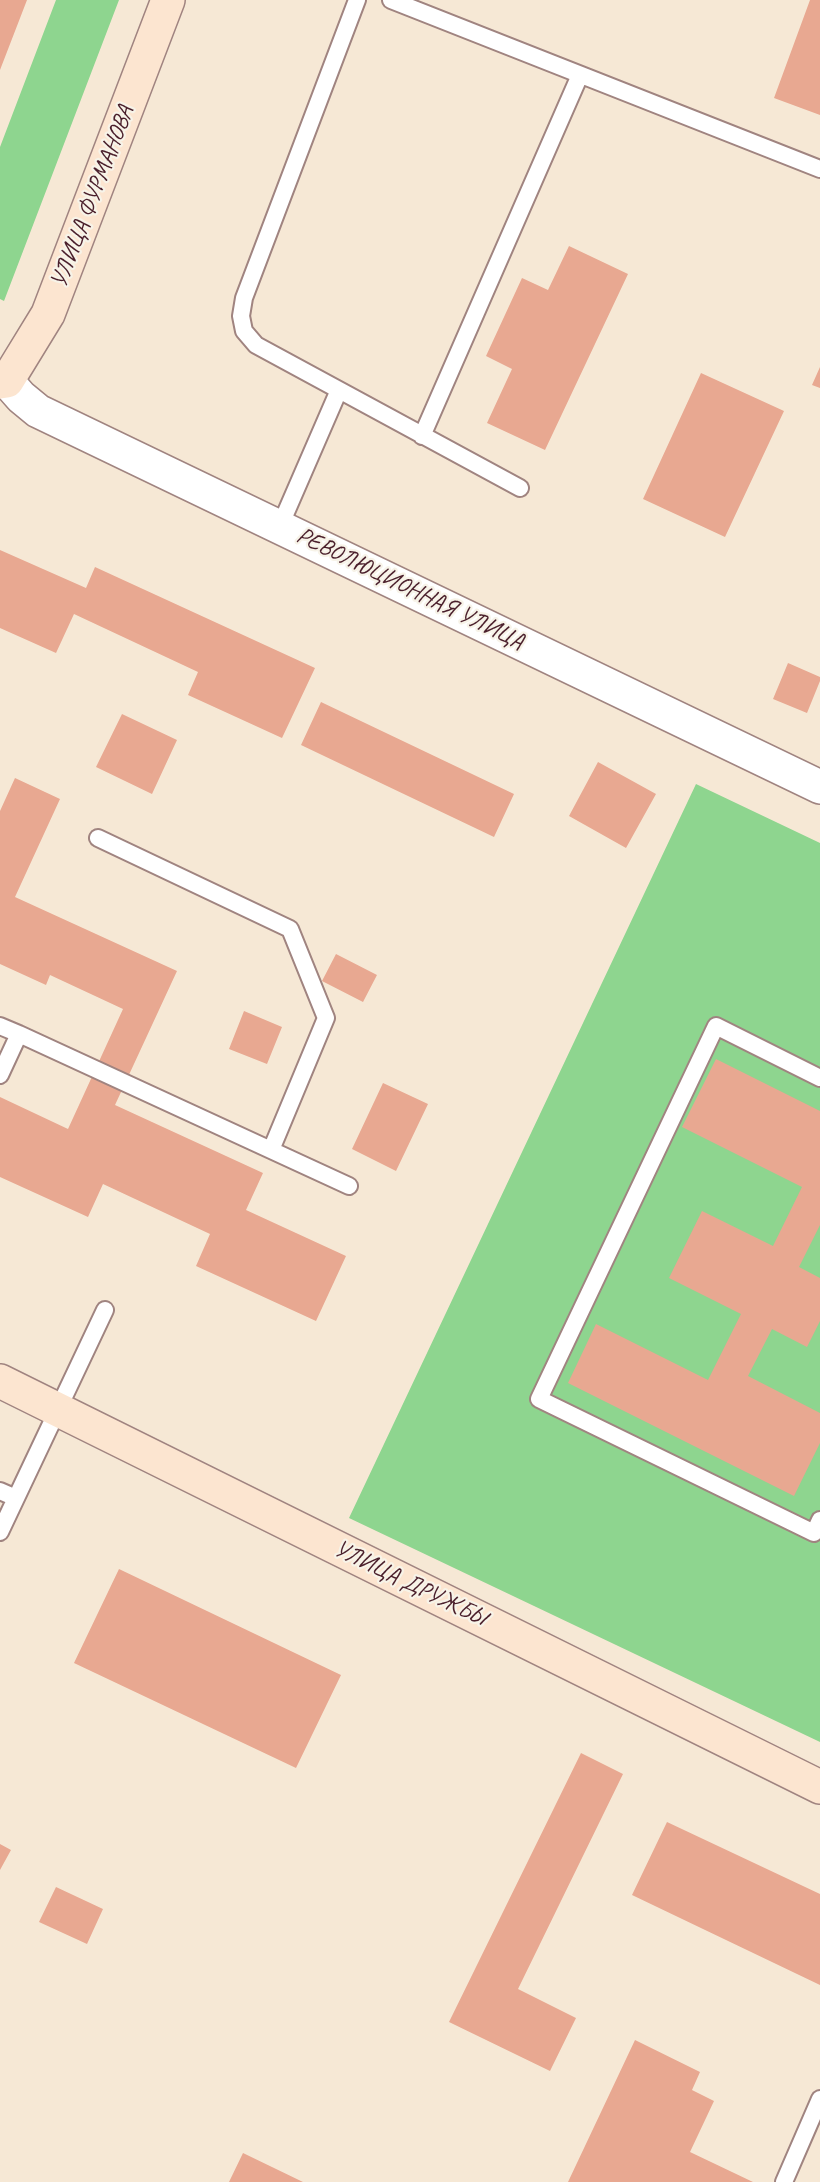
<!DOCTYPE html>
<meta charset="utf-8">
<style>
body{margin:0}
canvas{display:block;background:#f6e8d5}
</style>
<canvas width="820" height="2182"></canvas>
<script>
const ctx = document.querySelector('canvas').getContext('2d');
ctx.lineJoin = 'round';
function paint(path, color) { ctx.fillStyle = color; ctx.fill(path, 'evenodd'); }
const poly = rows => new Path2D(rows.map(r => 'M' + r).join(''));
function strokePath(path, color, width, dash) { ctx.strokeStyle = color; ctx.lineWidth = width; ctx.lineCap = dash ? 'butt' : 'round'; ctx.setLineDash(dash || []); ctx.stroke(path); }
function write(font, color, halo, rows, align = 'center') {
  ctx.font = font + ' Caveat,sans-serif'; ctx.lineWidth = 4.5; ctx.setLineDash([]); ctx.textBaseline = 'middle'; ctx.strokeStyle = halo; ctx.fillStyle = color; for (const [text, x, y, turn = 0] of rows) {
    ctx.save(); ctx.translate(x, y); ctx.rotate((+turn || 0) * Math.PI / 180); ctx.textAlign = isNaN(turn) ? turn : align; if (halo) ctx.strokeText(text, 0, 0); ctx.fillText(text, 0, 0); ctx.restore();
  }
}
const green = poly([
 [56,0,119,0,4,301,0,299,0,147],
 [696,784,820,843,820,1742,349,1518]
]);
const building = poly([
 [0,0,27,0,0,70],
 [810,0,820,0,820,115,774,98],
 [569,246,628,274,545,450,487,423,512,369,486,356,522,278,548,290],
 [820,367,820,388,812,385],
 [701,373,784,411,725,537,643,499],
 [0,550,86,588,95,567,315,668,282,738,188,695,198,672,74,614,56,653,0,628],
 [788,663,820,677,820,681,807,713,773,699],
 [321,702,514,794,494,837,301,745],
 [122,714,177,740,152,794,96,767],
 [598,762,656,794,626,848,569,816],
 [15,778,60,799,15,897,177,971,115,1105,263,1173,246,1210,346,1256,316,1321,196,1266,210,1234,103,1184,88,1217,0,1177,0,1097,68,1129,123,1009,50,975,46,985,0,964,0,811],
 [336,954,377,975,363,1002,322,981],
 [244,1011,282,1027,267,1064,229,1049],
 [716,1059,820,1111,820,1225,799,1267,820,1278,820,1321,807,1347,772,1329,748,1376,820,1413,820,1443,794,1496,568,1383,596,1324,708,1380,741,1314,669,1278,702,1211,773,1246,802,1187,682,1127],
 [383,1083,428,1104,396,1171,352,1149],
 [119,1569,341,1675,296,1768,74,1663],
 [581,1753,623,1774,518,1989,576,2018,550,2071,449,2022],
 [667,1822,820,1894,820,1985,632,1895],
 [0,1844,11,1850,0,1870],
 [56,1887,103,1909,87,1944,39,1922],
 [635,2040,700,2072,692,2090,714,2101,690,2152,753,2182,568,2182],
 [243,2153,303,2182,229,2182]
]);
const lane = poly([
 [357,0,244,298,241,316,244,331,256,345,520,488],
 [391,0,820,169],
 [422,436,580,75],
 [280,526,339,390],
 [98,838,290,929,326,1018,271,1150],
 [0,1026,19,1034],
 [0,1075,19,1034,349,1186],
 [820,1078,716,1026,539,1399,814,1533,820,1520],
 [0,1491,16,1498],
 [0,1532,105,1310],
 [784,2182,820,2099]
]);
const street = poly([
 [7,381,21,397,38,411,820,787]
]);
const secondary = poly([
 [0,382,7,381,48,314,168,0],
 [0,1381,820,1787]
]);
const streetNames = [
 ["УЛИЦА ФУРМАНОВА",93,197,-69],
 ["РЕВОЛЮЦИОННАЯ УЛИЦА",410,589,26],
 ["УЛИЦА ДРУЖБЫ",410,1584,26]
];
paint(green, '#8ed58f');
paint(building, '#e8a891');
strokePath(lane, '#a08480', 20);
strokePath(street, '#a08480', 36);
strokePath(secondary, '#a08480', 36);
strokePath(lane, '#fff', 16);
strokePath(street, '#fff', 33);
strokePath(secondary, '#fce5d0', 33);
write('24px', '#4a1f2b', '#f7f3e8', streetNames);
</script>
